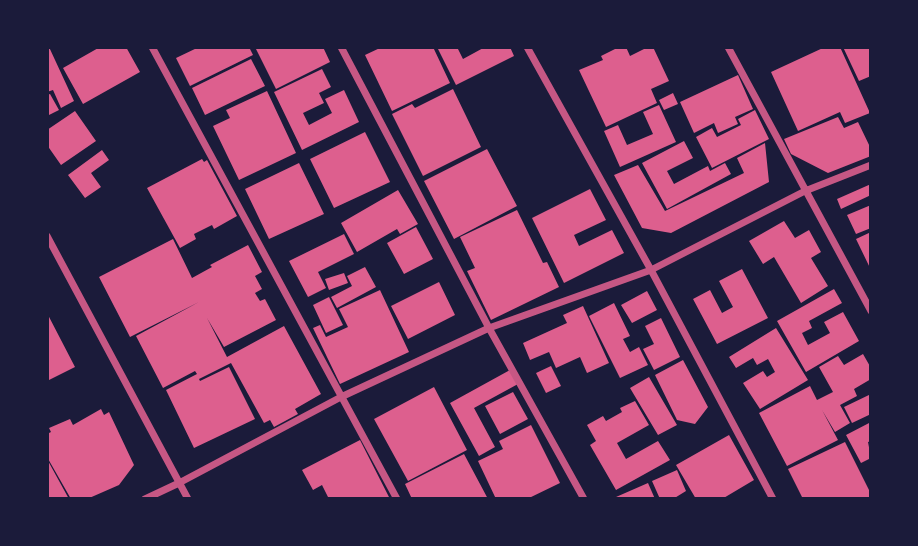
<!DOCTYPE html>
<style>
body{margin:0}
#map{position:relative;width:918px;height:546px;overflow:hidden;background:#1b1b3a;font-family:"Source Sans 3",sans-serif}
canvas{display:block}
.frame{position:absolute;inset:0;border:49px solid #1b1b3a;pointer-events:none}
</style>
<div id="map">
<canvas width="918" height="546"></canvas>
<div class="frame"></div>
</div>
<script>
const ctx = document.querySelector('canvas').getContext('2d');
ctx.lineJoin = 'round';
function paint(path, color) { ctx.fillStyle = color; ctx.fill(path, 'evenodd'); }
const poly = rows => new Path2D(rows.map(r => 'M' + r).join(''));
function strokePath(path, color, width, dash) { ctx.strokeStyle = color; ctx.lineWidth = width; ctx.lineCap = dash ? 'butt' : 'round'; ctx.setLineDash(dash || []); ctx.stroke(path); }
const building = poly([
 [47,47,49,47,74,101,61,108,53,90,47,92],
 [100,47,126,47,140,72,83,104,63,68],
 [199,47,249,47,253,55,190,86,176,58],
 [255,47,323,47,330,62,276,89],
 [382,47,433,47,450,83,392,111,365,55],
 [437,47,457,47,463,59,485,47,510,47,514,56,456,85],
 [619,47,626,47,630,56,648,47,653,47,669,81,651,89,657,103,606,127,579,70,603,60,601,56],
 [825,47,840,47,870,113,845,123,840,112,798,131,771,72],
 [843,47,871,47,871,76,859,81],
 [251,59,265,86,205,115,192,88],
 [322,69,331,87,319,93,324,103,303,113,309,125,332,113,325,99,344,90,359,122,302,150,274,92],
 [738,75,753,109,735,117,738,124,718,133,714,123,694,133,680,102],
 [453,89,481,147,423,176,392,114,412,104,415,108],
 [267,91,296,153,239,180,213,126,230,118,226,110],
 [673,93,678,104,664,110,659,100],
 [50,94,59,110,47,116,47,95],
 [659,105,676,142,620,167,604,131,618,125,627,145,653,134,643,112],
 [755,110,769,139,712,168,696,137,712,128,717,137,741,125,738,119],
 [75,111,96,141,61,165,47,145,47,130],
 [838,117,844,128,858,122,871,149,871,156,828,173,791,154,784,139],
 [365,132,390,182,334,208,310,159],
 [684,141,693,158,667,171,674,184,708,166,710,171,725,163,731,174,667,209,642,163],
 [765,143,769,182,671,233,642,228,614,175,638,165,665,211,744,173,737,158],
 [487,149,517,206,454,239,424,181],
 [102,150,109,160,91,173,101,187,85,198,68,175],
 [202,159,204,162,207,160,237,216,214,229,212,225,194,234,196,239,180,248,147,188],
 [299,163,324,214,269,239,245,189],
 [871,184,871,195,841,209,837,199],
 [590,189,606,220,574,235,579,246,612,230,624,253,564,283,532,218],
 [398,190,418,224,400,234,397,229,357,252,341,223],
 [871,205,871,228,856,234,847,215],
 [517,210,543,263,547,262,559,287,491,320,467,271,475,268,460,237],
 [784,221,795,238,809,230,821,252,811,258,828,286,801,303,774,257,763,264,749,241],
 [416,227,433,259,404,274,387,243],
 [871,232,871,270,856,239],
 [344,234,354,254,318,272,326,288,308,297,289,261],
 [173,239,192,278,212,267,210,265,248,245,262,272,255,276,262,289,255,293,260,301,265,299,276,320,224,347,207,318,227,357,284,326,321,394,295,409,298,414,274,427,270,420,264,423,231,363,199,379,200,381,229,367,255,419,194,448,166,390,197,374,195,371,163,388,136,336,199,302,130,337,99,277],
 [365,267,376,287,337,308,331,297,352,286,347,276],
 [742,269,768,318,717,344,693,299,710,290,722,313,733,307,719,281],
 [344,273,348,283,329,290,325,279],
 [439,282,455,315,408,339,391,306],
 [834,289,842,303,809,321,812,328,802,333,808,345,830,333,824,322,843,312,859,341,806,372,777,321],
 [380,290,409,352,340,384,313,328,320,325,326,337,348,327,339,309],
 [647,291,657,310,632,323,621,305],
 [329,297,343,325,326,333,313,305],
 [614,303,630,336,623,339,630,352,639,347,648,365,620,378,589,316],
 [583,306,609,363,587,373,580,357,556,368,549,352,530,360,523,343,567,323,563,315],
 [47,313,75,367,47,381],
 [661,318,680,357,654,370,643,349,654,344,645,326],
 [776,328,808,380,760,409,743,383,763,371,767,377,775,372,768,359,757,365,753,358,736,368,729,357],
 [863,354,871,368,871,379,854,389,857,396,840,405,850,423,835,432,822,410,838,440,787,466,759,413,810,386,817,400,833,392,819,367,838,356,844,365],
 [683,360,708,407,695,424,677,420,655,375],
 [551,366,561,386,546,393,536,373],
 [510,370,518,384,474,408,495,447,479,456,450,403],
 [649,377,677,425,658,435,630,388],
 [434,387,467,450,408,481,374,419],
 [513,392,528,419,500,434,485,406],
 [871,394,871,414,852,423,844,407],
 [635,401,649,425,617,443,626,459,658,441,670,460,616,490,590,445,596,441,587,425,603,416,606,421,622,412,620,408],
 [101,409,104,415,109,412,134,465,119,485,87,499,71,499,47,457,47,434,51,432,49,428,70,419,73,425],
 [871,422,871,441,868,442,871,458,861,463,846,435],
 [531,425,560,483,527,499,496,499,478,461,503,449,499,441],
 [729,435,754,480,722,499,696,499,676,465],
 [360,440,390,499,329,499,322,485,313,490,302,470],
 [845,442,871,494,871,499,803,499,788,469],
 [464,454,488,499,412,499,405,484],
 [47,459,69,499,47,499],
 [677,470,686,491,673,499,660,499,652,481],
 [648,483,655,499,617,499,616,497]
]);
const minor = poly([
 [152,47,397,499],
 [341,47,489,328,584,499],
 [527,47,651,270,773,499],
 [728,47,871,311],
 [47,236,188,499],
 [145,499,179,483,341,397,489,328,651,270,805,191,871,165]
]);
paint(building, '#dd5f8e');
strokePath(minor, '#c65784', 7);
</script>
